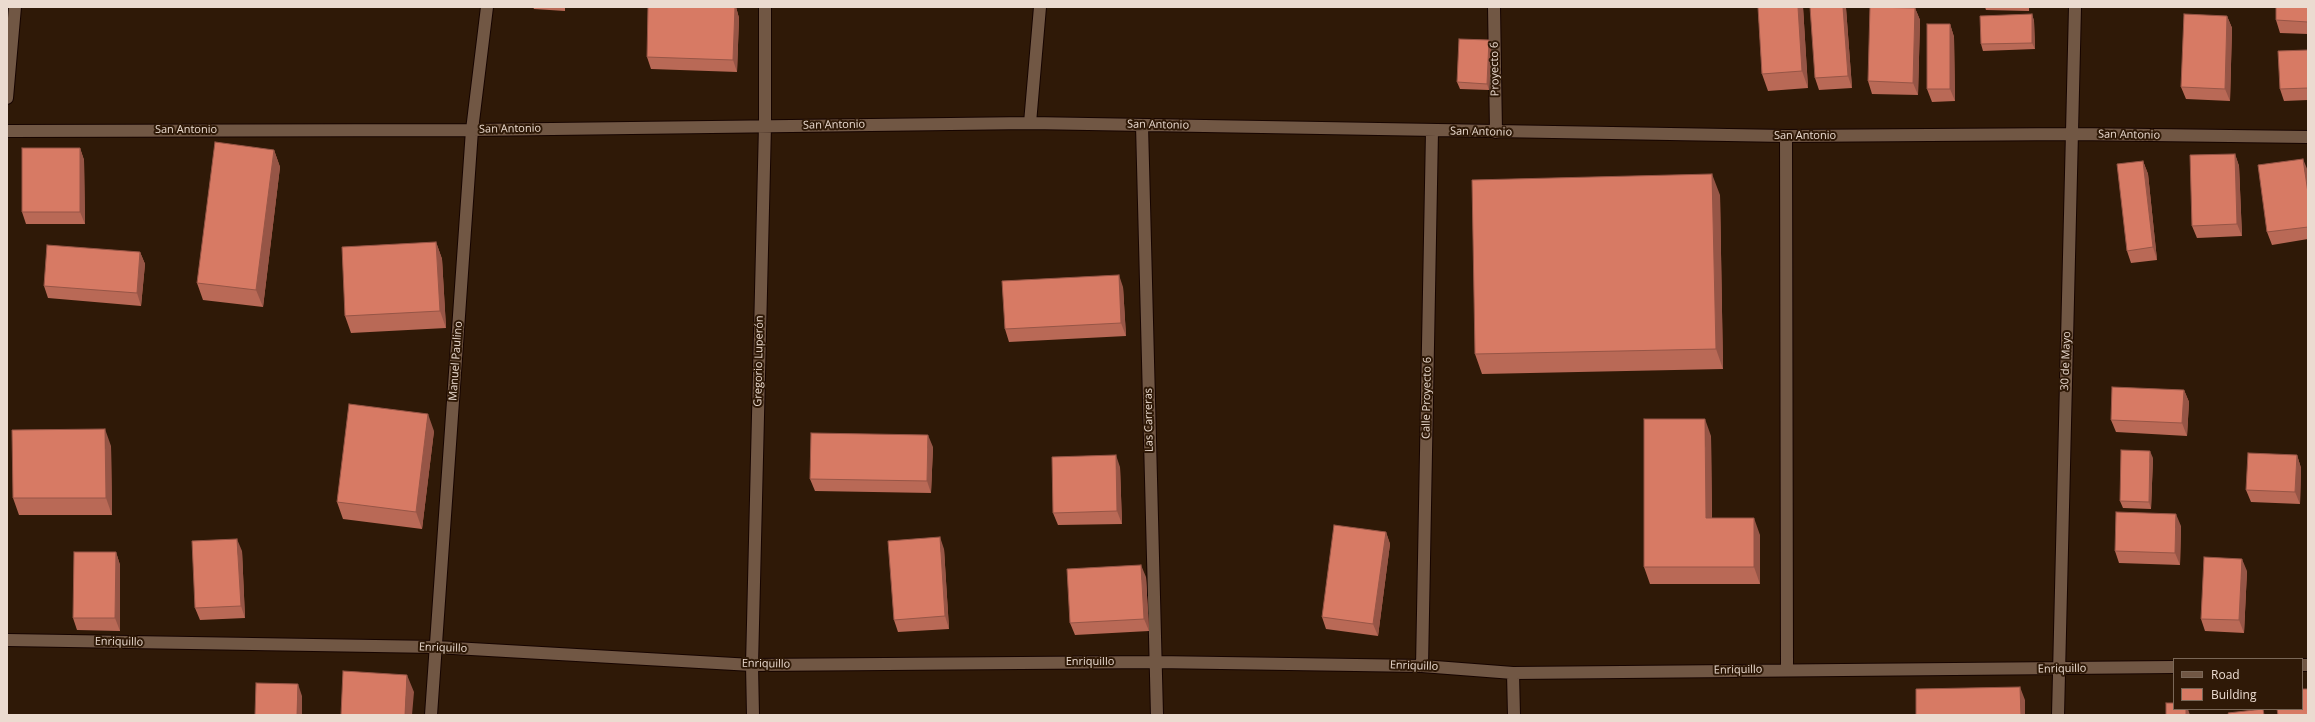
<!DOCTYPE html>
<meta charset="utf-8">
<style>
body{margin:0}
#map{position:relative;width:2315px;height:722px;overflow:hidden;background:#2f1907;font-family:"Open Sans",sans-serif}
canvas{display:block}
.frame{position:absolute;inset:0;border:8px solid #ebdbd0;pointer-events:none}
.legend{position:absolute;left:2173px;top:658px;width:130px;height:52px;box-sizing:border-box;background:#2f1907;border:1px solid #7a6757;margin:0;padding:5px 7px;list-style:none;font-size:12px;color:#ebdbd0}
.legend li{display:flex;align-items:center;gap:8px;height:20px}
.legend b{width:20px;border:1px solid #7a6757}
</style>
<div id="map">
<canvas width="2315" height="722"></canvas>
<div class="frame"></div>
<ul class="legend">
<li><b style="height:5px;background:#715744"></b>Road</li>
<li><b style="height:11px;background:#d77a64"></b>Building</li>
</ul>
</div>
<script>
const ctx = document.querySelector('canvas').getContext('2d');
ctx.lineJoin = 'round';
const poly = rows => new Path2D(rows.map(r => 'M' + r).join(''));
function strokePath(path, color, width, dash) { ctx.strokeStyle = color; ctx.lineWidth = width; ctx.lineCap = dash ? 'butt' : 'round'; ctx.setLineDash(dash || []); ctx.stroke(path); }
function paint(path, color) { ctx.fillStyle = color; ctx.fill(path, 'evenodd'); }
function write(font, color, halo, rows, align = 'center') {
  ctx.font = font + ' "Open Sans",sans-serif'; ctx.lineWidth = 4; ctx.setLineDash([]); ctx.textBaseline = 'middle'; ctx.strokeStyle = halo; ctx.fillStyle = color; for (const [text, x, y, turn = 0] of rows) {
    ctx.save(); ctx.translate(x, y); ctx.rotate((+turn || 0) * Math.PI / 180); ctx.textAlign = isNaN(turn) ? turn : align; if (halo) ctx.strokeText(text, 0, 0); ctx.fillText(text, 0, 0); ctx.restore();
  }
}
const minor = poly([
 [1494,7,1496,132],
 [7,98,15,7],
 [1030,123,1040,7],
 [1142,125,1157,715],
 [7,131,472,130,1030,123,1786,136,2073,134,2308,137],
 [1786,136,1787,669],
 [7,640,436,647,752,665,1155,662,1422,666,1513,673,2174,667],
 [2302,665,2308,665],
 [1422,666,1432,131],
 [1513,673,1514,715],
 [431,715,472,130,487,7],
 [753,715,752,665,765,125,765,7],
 [2058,715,2075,7]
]);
const wall = poly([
 [533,7,565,7,565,11,534,9],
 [735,7,736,7,739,18,737,72,651,69,647,57],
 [1758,7,1803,7,1808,88,1768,91,1762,74],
 [1985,7,2029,7,2029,11,1986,10],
 [2308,7,2308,34,2280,33,2276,20],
 [1846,8,1852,88,1819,90,1815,78],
 [1915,8,1920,20,1918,95,1872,94,1868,81],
 [2032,14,2034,21,2035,49,1983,51,1981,44],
 [2227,16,2232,28,2230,101,2186,99,2181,87],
 [1950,24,1954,37,1955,101,1932,102,1927,89],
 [1489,40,1491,47,1489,90,1460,89,1457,82],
 [2308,50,2308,100,2284,101,2280,89],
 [80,148,84,160,85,224,26,224,22,212],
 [274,150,280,167,263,307,203,300,197,283],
 [2235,154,2239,166,2242,236,2197,238,2192,226],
 [2143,161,2148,174,2157,260,2131,263,2127,251],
 [2308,171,2308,239,2272,245,2267,232],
 [1720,195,1723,369,1482,374,1475,354],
 [436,242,442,259,446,328,351,333,345,316],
 [140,252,145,264,141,306,48,298,44,286],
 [1123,287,1126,336,1009,342,1005,329],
 [2184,390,2189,402,2187,436,2116,432,2111,420],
 [434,431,422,529,343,519,337,502],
 [1711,436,1712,518,1760,535,1760,584,1650,584,1644,567],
 [111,446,112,515,19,515,13,498],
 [933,447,931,493,815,491,810,479],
 [2297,455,2301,468,2300,504,2251,502,2246,490],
 [2153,458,2151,509,2123,508,2120,501],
 [1120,467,1122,524,1058,525,1053,513],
 [2181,526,2180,565,2119,563,2115,551],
 [1386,532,1390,544,1378,636,1326,629,1322,617],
 [944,549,949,629,898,632,894,620],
 [242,551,245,618,200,620,195,608],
 [116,552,120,565,120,631,77,630,73,618],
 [2247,571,2244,633,2205,631,2201,619],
 [1146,577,1149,631,1075,635,1070,623]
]);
const shadedWall = poly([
 [735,7,736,7,739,18,737,72,733,60],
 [1798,7,1803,7,1808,88,1802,71],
 [1843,7,1846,7,1846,8,1852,88,1848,76],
 [1915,8,1920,20,1918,95,1913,83],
 [2032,14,2034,21,2035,49,2032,43],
 [2227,16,2232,28,2230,101,2225,89],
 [1950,24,1954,37,1955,101,1950,89],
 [1489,40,1491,47,1489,90,1487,84],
 [80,148,84,160,85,224,80,212],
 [274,150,280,167,263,307,256,290],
 [2235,154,2239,166,2242,236,2237,224],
 [2303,159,2308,171,2308,193],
 [2143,161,2148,174,2157,260,2153,247],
 [1712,174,1720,195,1723,369,1716,349],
 [436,242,442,259,446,328,440,311],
 [140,252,145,264,141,306,137,293],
 [1119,275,1123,287,1126,336,1121,323],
 [2184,390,2189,402,2187,436,2182,423],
 [428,414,434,431,422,529,416,512],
 [1705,419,1711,436,1712,535,1706,518],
 [105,429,111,446,112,515,106,498],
 [928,435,933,447,931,493,927,481],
 [2150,451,2153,458,2151,509,2149,502],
 [1116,455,1120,467,1122,524,1117,511],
 [2297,455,2301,468,2300,504,2295,492],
 [2176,514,2181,526,2180,565,2175,553],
 [1754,518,1760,535,1760,584,1754,567],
 [1386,532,1390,544,1378,636,1373,624],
 [940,537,944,549,949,629,945,616],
 [237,539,242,551,245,618,241,606],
 [116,552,120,565,120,631,115,618],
 [2242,559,2247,571,2244,633,2239,620],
 [1141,565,1146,577,1149,631,1144,619],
 [407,675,414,692,412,715,405,715],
 [298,684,302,696,302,715,297,715],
 [2020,687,2025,700,2025,715,2021,715],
 [2186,709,2188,709,2190,715,2186,715]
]);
const building = poly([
 [648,7,735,7,733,60,647,57,648,7],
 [1758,7,1798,7,1802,71,1762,74,1758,7],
 [1810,7,1843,7,1848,76,1815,78,1810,7],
 [1870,7,1915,8,1913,83,1868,81,1870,7],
 [2276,7,2308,7,2308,22,2276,20,2276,7],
 [2032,14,2032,43,1981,44,1980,16,2032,14],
 [2184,14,2227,16,2225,89,2181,87,2184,14],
 [1927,24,1950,24,1950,89,1927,89,1927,24],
 [1459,39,1489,40,1487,84,1457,82,1459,39],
 [2308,50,2308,88,2280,89,2278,51,2308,50],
 [215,142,274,150,256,290,197,283,215,142],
 [22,148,80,148,80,212,22,212,22,148],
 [2235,154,2237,224,2192,226,2190,155,2235,154],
 [2303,159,2308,193,2308,227,2267,232,2258,165,2303,159],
 [2143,161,2153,247,2127,251,2117,164,2143,161],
 [1712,174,1716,349,1475,354,1472,180,1712,174],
 [436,242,440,311,345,316,342,247,436,242],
 [47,245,140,252,137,293,44,286,47,245],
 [1119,275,1121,323,1005,329,1002,281,1119,275],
 [2112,387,2184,390,2182,423,2111,420,2112,387],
 [349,404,428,414,416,512,337,502,349,404],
 [1644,419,1705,419,1706,518,1754,518,1754,567,1644,567,1644,419],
 [105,429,106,498,13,498,12,430,105,429],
 [811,433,928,435,927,481,810,479,811,433],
 [2121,450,2150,451,2149,502,2120,501,2121,450],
 [2248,453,2297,455,2295,492,2246,490,2248,453],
 [1116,455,1117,511,1053,513,1052,457,1116,455],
 [2116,512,2176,514,2175,553,2115,551,2116,512],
 [1334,525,1386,532,1373,624,1322,617,1334,525],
 [940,537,945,616,894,620,888,541,940,537],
 [237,539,241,606,195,608,192,541,237,539],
 [74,552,116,552,115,618,73,618,74,552],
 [2204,557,2242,559,2239,620,2201,619,2204,557],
 [1141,565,1144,619,1070,623,1067,569,1141,565],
 [343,671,407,675,405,715,341,715,343,671],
 [256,683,298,684,297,715,255,715,256,683],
 [2020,687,2021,715,1916,715,1916,689,2020,687],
 [2302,689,2308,689,2308,715,2278,715,2277,709,2302,709,2302,689],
 [2166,703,2174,703,2174,709,2186,709,2186,715,2166,715,2166,703],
 [2263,709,2264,715,2229,715,2228,713,2263,709]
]);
const streetNames = [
 ["Proyecto 6",1495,69,-91],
 ["San Antonio",834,125,-1],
 ["San Antonio",1158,125,1],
 ["San Antonio",510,129,-1],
 ["San Antonio",186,130],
 ["San Antonio",1481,132,1],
 ["San Antonio",2129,135,1],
 ["San Antonio",1805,136],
 ["Manuel Paulino",456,361,-86],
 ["Gregorio Luperón",759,361,-89],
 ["30 de Mayo",2066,361,-88],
 ["Calle Proyecto 6",1427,398,-89],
 ["Las Carreras",1149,420,-91],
 ["Enriquillo",119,642,1],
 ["Enriquillo",443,648,2],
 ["Enriquillo",1090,662],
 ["Enriquillo",766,664,1],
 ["Enriquillo",1414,666,2],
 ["Enriquillo",2062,669,-1],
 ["Enriquillo",1738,670,-1]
];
strokePath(minor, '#160400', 14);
strokePath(minor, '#715744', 12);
paint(wall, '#b96956');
paint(shadedWall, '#965546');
paint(building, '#d77a64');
strokePath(building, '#965546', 1);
write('11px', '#ebdbd0', '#2f1907', streetNames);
</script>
